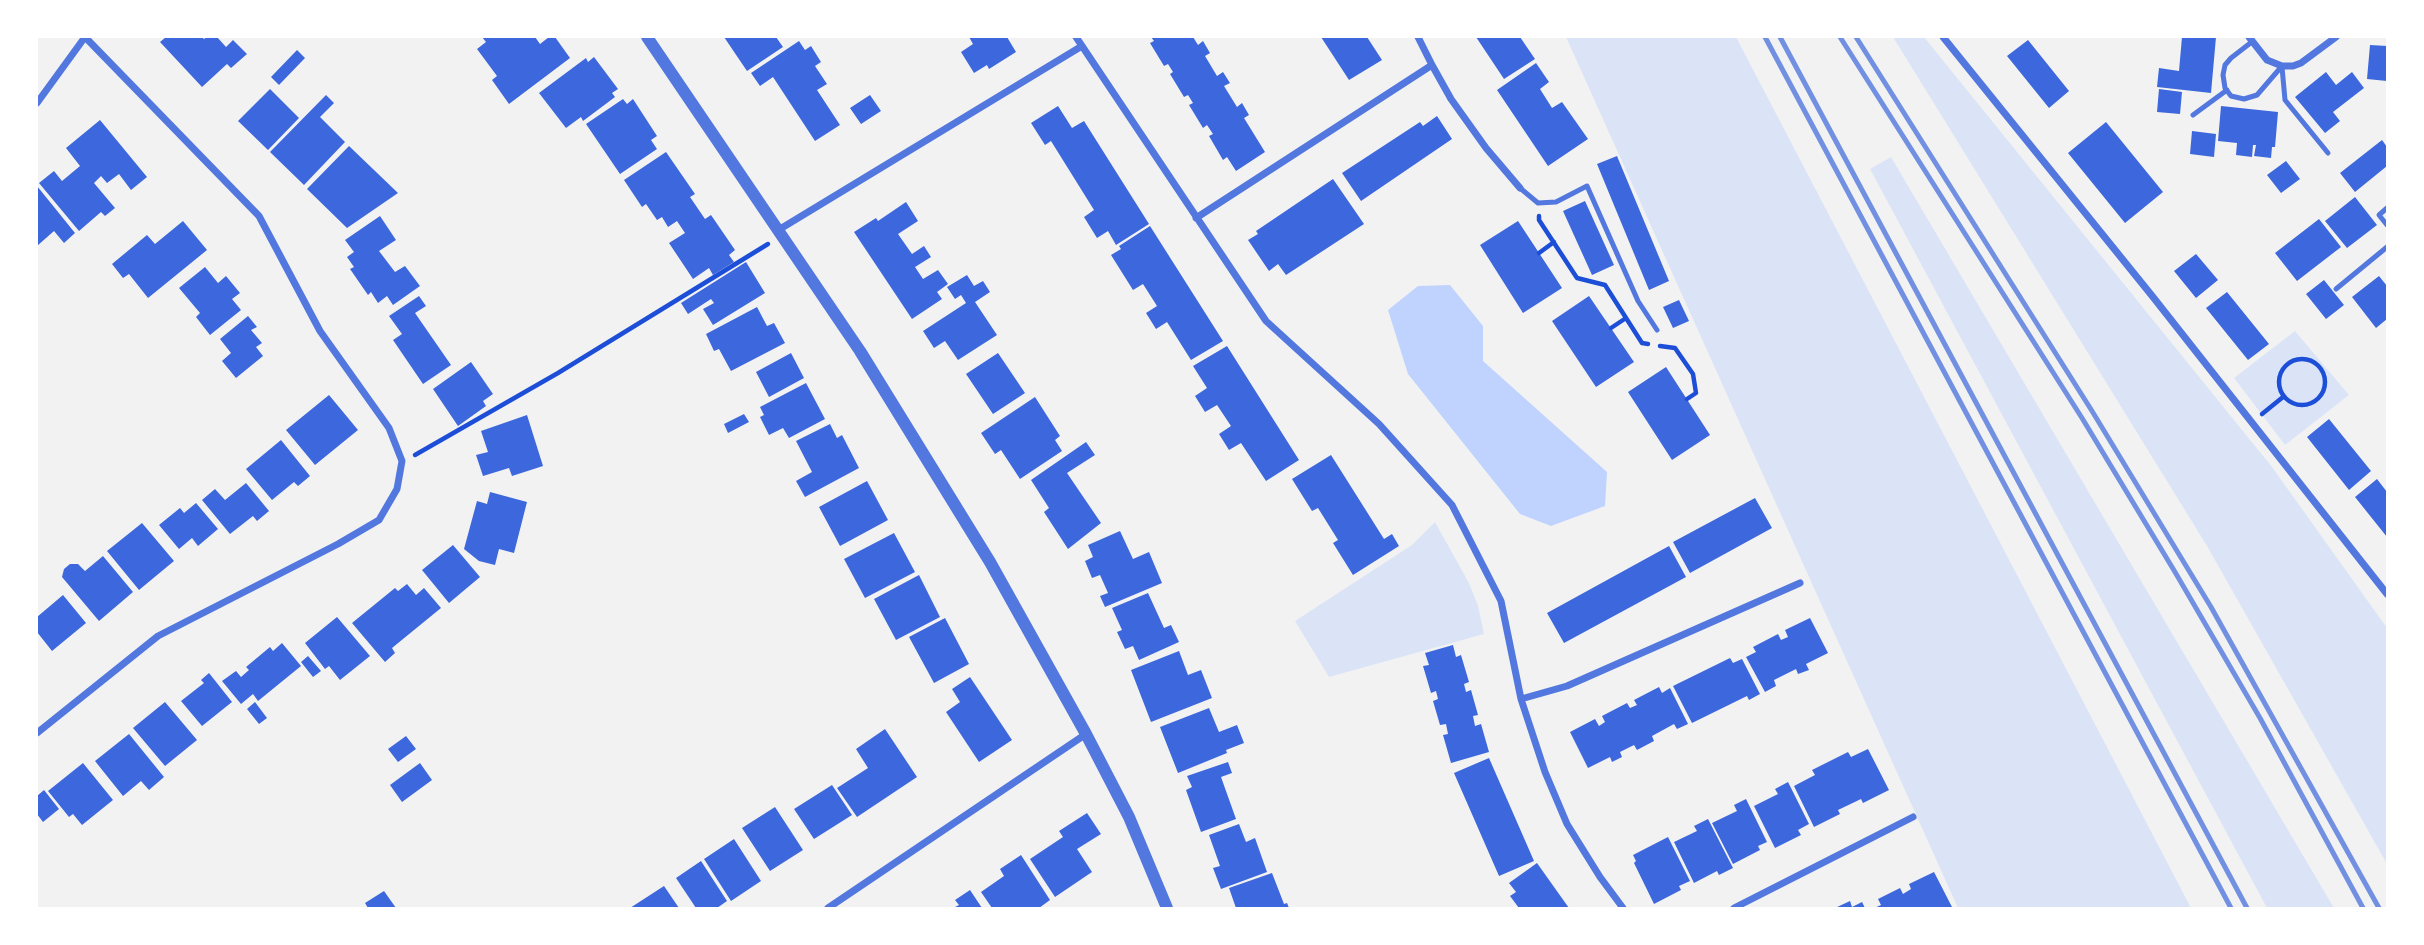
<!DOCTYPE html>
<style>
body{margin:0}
#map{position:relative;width:2424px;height:945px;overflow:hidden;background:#f2f2f2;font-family:"Archivo Narrow",sans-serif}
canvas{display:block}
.frame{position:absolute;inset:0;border:38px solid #fff;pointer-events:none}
</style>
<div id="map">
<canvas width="2424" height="945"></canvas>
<div class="frame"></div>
</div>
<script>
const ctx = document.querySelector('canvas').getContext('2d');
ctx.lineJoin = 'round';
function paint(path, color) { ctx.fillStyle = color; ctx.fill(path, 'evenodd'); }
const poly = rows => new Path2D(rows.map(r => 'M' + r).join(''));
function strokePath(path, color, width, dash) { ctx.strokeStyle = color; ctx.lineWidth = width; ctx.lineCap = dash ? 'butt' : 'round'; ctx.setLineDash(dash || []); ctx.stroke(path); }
const green = poly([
 [1566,37,1736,37,2191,908,1958,908],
 [1893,37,1924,37,2272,467,2387,628,2387,864,2207,546],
 [1891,157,2334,908,2267,908,1870,169],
 [2295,331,2349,395,2285,445,2234,378],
 [1435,522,1469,583,1478,606,1484,634,1329,677,1295,621,1412,545]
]);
const water = poly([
 [1450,285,1483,326,1483,361,1607,472,1605,506,1551,526,1520,514,1408,374,1388,310,1418,286]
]);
const building = poly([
 [166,37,202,37,204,39,207,37,217,37,226,47,233,40,247,54,231,68,227,64,202,87,160,42],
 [482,37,535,37,540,44,549,37,555,37,570,58,509,104,492,80,497,76,477,49,486,42],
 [724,37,776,37,783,47,747,71],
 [969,37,1007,37,1016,52,989,69,987,65,974,73,961,52,973,44],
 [1151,37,1193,37,1198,45,1203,41,1210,53,1205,56,1217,76,1223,72,1230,83,1224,86,1237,107,1242,103,1249,115,1244,118,1265,152,1236,171,1227,157,1223,160,1209,136,1213,134,1207,125,1203,128,1189,105,1193,103,1188,95,1184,97,1170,74,1173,72,1168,64,1164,66,1150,43,1154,41],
 [1321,37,1367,37,1382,60,1349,80],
 [1476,37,1520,37,1535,59,1504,79],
 [2182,37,2216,37,2211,93,2157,87,2159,68,2179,71],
 [2028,40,2069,91,2049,108,2007,56],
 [799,41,805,50,811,46,821,62,815,66,827,84,817,90,840,125,815,141,773,77,760,86,751,73],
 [2370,45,2387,46,2387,81,2367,79],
 [297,50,305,58,279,85,271,77],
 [594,57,618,89,612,93,615,97,583,121,581,117,566,128,539,93,586,58,588,62],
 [1536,63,1549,82,1540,89,1552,108,1562,102,1588,139,1548,166,1497,90],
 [2326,72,2336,85,2352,72,2364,88,2333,112,2340,121,2325,133,2295,97],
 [270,89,299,118,268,150,238,121],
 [2159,89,2182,92,2180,114,2157,112],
 [326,95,334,103,320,117,345,142,304,185,270,152],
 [870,95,881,111,861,124,850,108],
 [623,99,627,104,633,99,657,136,651,140,657,149,620,174,586,124],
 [1058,106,1072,128,1084,121,1149,224,1116,245,1108,231,1097,238,1084,217,1094,210,1051,141,1045,145,1031,123],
 [2221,106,2278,112,2275,147,2272,147,2271,158,2254,156,2256,145,2253,145,2252,157,2236,155,2237,143,2218,141],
 [1437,116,1452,139,1361,201,1342,173,1420,122,1423,126],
 [100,120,147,177,131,190,119,174,107,183,101,176,94,183,115,208,105,216,101,212,79,231,39,183,54,171,62,181,80,166,66,148],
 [2106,122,2163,192,2125,223,2068,153],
 [2192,131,2216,134,2214,157,2190,154],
 [2382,140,2387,147,2387,166,2355,192,2340,173],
 [349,146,398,193,347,228,307,189],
 [666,152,695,194,690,197,705,219,711,215,735,250,729,255,734,262,713,275,709,268,693,279,669,243,685,233,677,221,668,227,662,217,657,220,646,204,642,207,624,180],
 [1617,156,1669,281,1649,290,1597,164],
 [2286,161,2300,179,2281,193,2267,175],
 [1333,179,1364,224,1286,275,1278,264,1269,271,1248,240,1258,234,1256,231],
 [37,186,75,233,64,243,54,231,37,246],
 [2355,197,2377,225,2347,248,2325,221],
 [1585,201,1614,265,1592,275,1563,211],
 [906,202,918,221,898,234,912,254,924,246,931,257,915,267,923,279,938,270,948,284,937,292,942,299,912,319,854,232,876,218,878,221],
 [380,216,396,240,379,251,395,272,405,266,420,286,393,305,387,296,378,303,371,292,368,295,350,269,354,267,347,257,354,252,345,240],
 [2319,219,2341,247,2297,281,2275,253],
 [183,221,207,250,148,298,129,274,123,278,112,264,147,235,155,244],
 [1518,221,1562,288,1523,313,1480,245],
 [1150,226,1223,341,1191,360,1167,322,1156,329,1146,313,1157,306,1143,284,1133,290,1111,255,1121,249,1119,246],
 [2196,254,2218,280,2196,298,2174,271],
 [746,262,765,293,713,325,703,309,714,303,711,299,688,314,681,303],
 [205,267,218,283,226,276,240,293,232,299,241,310,210,335,196,317,200,313,179,288],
 [967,275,974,286,983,281,990,292,975,302,997,335,958,360,945,341,934,348,923,331,966,303,961,295,955,299,947,287],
 [2379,276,2387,286,2387,319,2376,328,2352,297],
 [2324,280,2344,305,2326,319,2306,294],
 [2227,292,2269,344,2248,360,2206,308],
 [419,296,426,306,415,313,451,365,423,384,393,340,402,334,389,316],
 [1589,296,1634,362,1596,387,1552,321],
 [1679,300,1689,321,1673,328,1663,307],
 [757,307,767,326,774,323,785,343,731,371,719,349,714,351,706,334],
 [248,316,257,327,251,330,262,343,256,347,263,356,236,378,222,361,231,353,220,339],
 [1227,346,1299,460,1266,481,1241,443,1229,450,1219,434,1231,426,1217,405,1205,412,1195,396,1207,388,1193,366],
 [791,353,804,378,769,397,756,372],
 [998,353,1025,393,993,414,966,374],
 [471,362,493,394,483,401,486,406,458,426,433,389],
 [1666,367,1710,435,1672,460,1628,392],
 [806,383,825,419,789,438,783,428,769,435,760,417,764,415,760,407],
 [329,395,358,430,315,465,286,430],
 [1035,397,1060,436,1055,440,1062,451,1020,479,1001,450,995,454,981,433],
 [744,414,749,422,728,433,724,424],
 [527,415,543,466,512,476,509,468,483,476,476,455,488,452,481,431],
 [2329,419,2371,471,2349,490,2307,437],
 [830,424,837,438,842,435,859,468,805,497,796,481,812,472,796,441],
 [281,440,310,476,298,486,294,482,272,500,246,469],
 [1086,442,1095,455,1067,473,1101,523,1068,549,1044,512,1049,508,1031,480],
 [1331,455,1384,539,1392,534,1399,546,1353,575,1333,543,1338,540,1318,508,1312,511,1292,479],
 [2377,479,2387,492,2387,537,2355,497],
 [867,481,888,520,840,546,819,507],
 [246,483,269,511,257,521,253,516,230,534,202,500,215,489,225,500],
 [490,492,527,502,514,553,499,549,495,565,479,561,464,549,477,501,487,504],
 [1755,498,1772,528,1690,573,1673,542],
 [196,503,218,529,198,546,192,538,179,549,159,525,180,508,184,513],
 [142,523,174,561,139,590,107,551],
 [1120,531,1133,559,1149,552,1162,583,1105,607,1100,596,1108,593,1100,575,1092,578,1085,561,1093,557,1088,545],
 [894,533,915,572,865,598,844,559],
 [453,545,480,577,449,603,422,570],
 [1669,546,1686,577,1564,643,1547,613],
 [103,556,133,592,99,621,62,577,64,569,70,564,78,564,85,571],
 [919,575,940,617,896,640,874,599],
 [407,584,416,595,424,588,441,608,392,648,395,653,385,662,352,623,395,588,398,591],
 [1148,593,1164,628,1171,625,1179,642,1139,660,1133,646,1125,649,1117,632,1122,630,1112,608],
 [63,595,86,623,52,651,37,632,37,617],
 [337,617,370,656,340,680,329,666,325,669,305,643],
 [945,618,969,664,934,683,909,637],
 [1810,618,1828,653,1806,664,1809,670,1798,674,1796,669,1774,680,1776,686,1765,692,1746,657,1756,652,1753,647,1778,634,1781,640,1788,637,1785,630],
 [282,643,301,666,258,701,253,694,241,704,222,681,236,671,241,677,249,670,246,667,270,647,273,651],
 [1453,645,1456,657,1461,655,1469,682,1464,684,1466,692,1471,690,1478,715,1473,716,1475,726,1481,724,1489,752,1451,763,1443,735,1448,734,1446,724,1440,725,1433,701,1438,699,1436,691,1431,693,1423,666,1429,665,1425,653],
 [1179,651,1188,675,1201,670,1212,698,1151,722,1131,670],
 [308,656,321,671,313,677,301,662],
 [1730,658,1733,663,1742,659,1760,694,1749,700,1747,696,1692,723,1673,686],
 [209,673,232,702,202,726,181,701,204,683,201,680],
 [970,677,1012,740,979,762,946,712,960,702,952,689],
 [1659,687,1662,693,1670,688,1688,724,1677,729,1674,724,1652,736,1654,741,1637,750,1634,745,1620,752,1622,757,1612,762,1610,757,1588,768,1570,732,1595,719,1599,726,1605,722,1602,716,1627,703,1630,708,1637,705,1634,700],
 [165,702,197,740,165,766,133,728],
 [255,702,267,718,259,724,247,709],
 [1209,708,1219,732,1237,725,1244,743,1226,750,1227,753,1178,773,1160,727],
 [885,729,917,777,857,817,837,788,868,768,856,749],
 [129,734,164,777,149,790,141,781,123,796,95,761],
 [406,736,416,749,398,762,388,749],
 [1868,749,1889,790,1863,803,1861,799,1838,810,1840,814,1814,827,1794,786,1815,775,1812,770,1848,752,1851,757],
 [1489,758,1534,861,1499,876,1454,773],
 [1228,762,1232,773,1221,777,1236,819,1201,832,1186,790,1192,787,1187,776],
 [83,763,113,800,82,825,73,814,69,817,48,791],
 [420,763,432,780,402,802,390,785],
 [1788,782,1809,824,1798,830,1801,835,1775,848,1754,806,1778,794,1775,789],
 [832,785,852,815,814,839,794,809],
 [44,790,59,809,43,822,37,814,37,796],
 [1746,799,1767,842,1758,846,1760,850,1733,864,1712,823,1737,811,1734,805],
 [775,807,803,850,770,871,742,828],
 [1087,813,1101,834,1077,849,1092,872,1055,897,1030,859,1063,837,1059,831],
 [1708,819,1733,868,1719,875,1717,871,1694,883,1674,842,1697,831,1694,826],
 [1239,824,1246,842,1255,838,1267,872,1221,889,1213,868,1220,866,1209,835],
 [1668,837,1690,881,1679,886,1681,890,1654,904,1634,863,1636,861,1633,855],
 [734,839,761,881,731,901,704,859],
 [1021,855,1050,900,1039,908,992,908,981,892,1004,876,1000,869],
 [701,861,727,901,717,908,696,908,676,878],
 [1537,863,1559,894,1569,908,1519,908,1510,896,1516,892,1509,883],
 [1934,872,1952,907,1874,908,1881,905,1878,899,1900,888,1903,894,1911,889,1909,884],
 [1272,873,1284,904,1287,903,1289,908,1236,908,1229,888],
 [664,886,679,908,630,908],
 [970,890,982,908,953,908,959,905,955,900],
 [384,891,396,908,368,908,365,903],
 [1850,901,1852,907,1862,902,1865,908,1835,908]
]);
const path = poly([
 [1539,216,1539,220,1577,278,1605,285,1642,343,1648,344],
 [1539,253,1554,242],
 [1611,328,1626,318],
 [1660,346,1675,348,1693,374,1696,393,1687,399],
 '2279 382a23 23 0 1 1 46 0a23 23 0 1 1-46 0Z',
 [2262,414,2283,397],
 [415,455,558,373,768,244]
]);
const service = poly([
 [2253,41,2231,58,2225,65,2223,75,2225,88,2231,96,2244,99,2257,95,2282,66],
 [2282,67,2285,100,2328,153],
 [2193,115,2227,90],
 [1520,188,1538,203,1556,202,1587,186,1638,301,1657,330],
 [2387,208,2379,215,2387,225],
 [2336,289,2387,247]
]);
const minor = poly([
 [1076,37,1266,321,1379,424,1452,505,1501,601,1521,699,1545,772,1567,824,1600,877,1623,908],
 [1943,37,2153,297,2387,594],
 [2249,37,2267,60,2282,66,2293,66,2301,63,2336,37],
 [1432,65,1451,99,1486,148,1520,188],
 [37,103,85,37],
 [1196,218,1432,65,1418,37],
 [780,229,1082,46],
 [1521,699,1567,686,1800,583],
 [37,733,158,636,338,544,379,520,397,489,402,461,389,428,320,331,259,216,85,37],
 [828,908,1086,734],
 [1734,908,1913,817]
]);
const tertiary = poly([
 [647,37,860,351,990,562,1086,734,1129,817,1167,908]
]);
const rail = poly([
 [1765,37,2231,908],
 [1780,37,2247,908],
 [1840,37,2082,418,2175,572,2260,718,2363,908],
 [1856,37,2092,411,2211,607,2379,908]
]);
paint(green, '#dbe4f7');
paint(water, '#bfd3fe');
paint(building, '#3d67dc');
strokePath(path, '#1d4ed8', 4.5);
strokePath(service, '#5277de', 5);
strokePath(minor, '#5277de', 7);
strokePath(tertiary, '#5277de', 12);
strokePath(rail, '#7290e2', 5);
</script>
